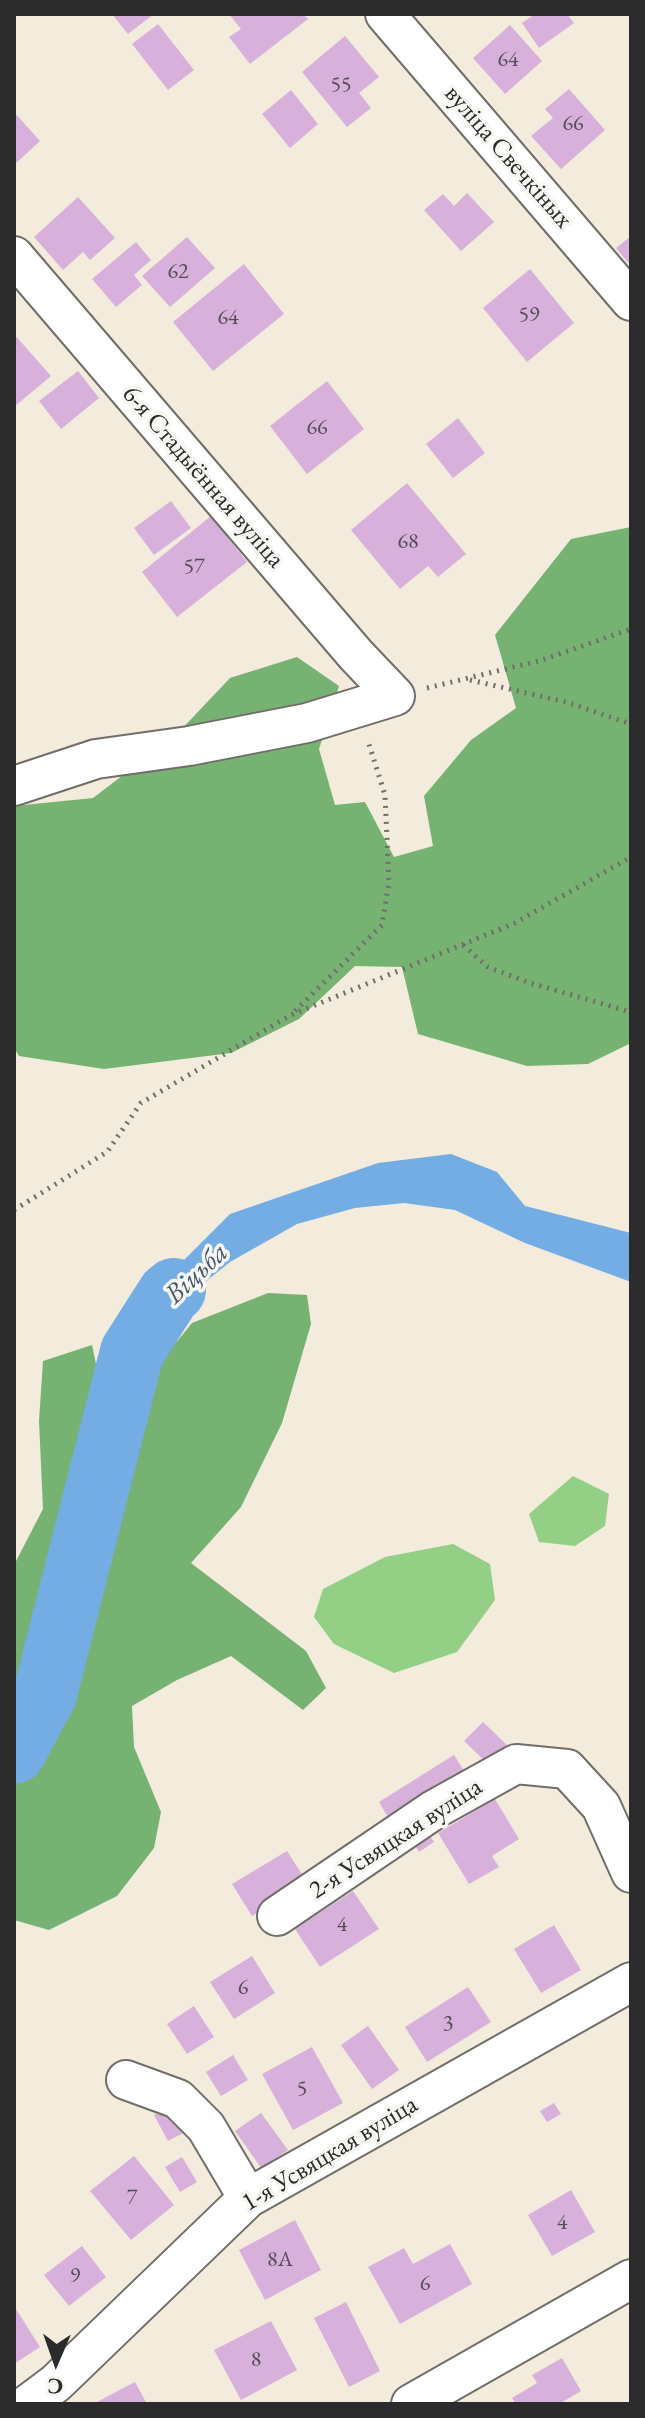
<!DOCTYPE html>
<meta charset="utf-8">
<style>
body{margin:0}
#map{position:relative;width:645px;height:2418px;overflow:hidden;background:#f3ebdb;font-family:"EB Garamond",serif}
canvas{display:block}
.frame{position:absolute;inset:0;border:16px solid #2b2b2b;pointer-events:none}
.north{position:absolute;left:16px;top:2322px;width:80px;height:80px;-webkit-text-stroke:6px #f6f6f2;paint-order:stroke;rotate:182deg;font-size:22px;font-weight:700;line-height:32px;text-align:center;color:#2b2b2b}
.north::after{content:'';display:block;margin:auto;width:28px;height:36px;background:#2b2b2b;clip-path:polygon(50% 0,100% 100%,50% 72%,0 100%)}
</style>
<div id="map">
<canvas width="645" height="2418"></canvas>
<div class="frame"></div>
<div class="north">С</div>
</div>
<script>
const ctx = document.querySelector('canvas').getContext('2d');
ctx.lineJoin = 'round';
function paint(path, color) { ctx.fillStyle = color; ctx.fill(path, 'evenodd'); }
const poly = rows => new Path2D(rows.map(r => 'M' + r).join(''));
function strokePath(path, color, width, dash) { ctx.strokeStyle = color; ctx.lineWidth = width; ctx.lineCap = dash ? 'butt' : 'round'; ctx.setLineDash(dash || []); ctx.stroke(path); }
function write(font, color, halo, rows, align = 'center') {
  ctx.font = font + ' "EB Garamond",serif'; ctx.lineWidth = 7; ctx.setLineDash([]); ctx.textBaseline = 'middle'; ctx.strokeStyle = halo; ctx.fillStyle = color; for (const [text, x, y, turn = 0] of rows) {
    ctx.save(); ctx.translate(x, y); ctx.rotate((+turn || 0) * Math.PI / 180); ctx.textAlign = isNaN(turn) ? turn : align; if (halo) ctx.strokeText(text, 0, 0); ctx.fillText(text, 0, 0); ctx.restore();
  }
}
const green = poly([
 [573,1476,609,1494,605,1526,575,1546,539,1542,529,1514],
 [453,1544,490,1564,495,1600,457,1652,394,1673,334,1644,314,1617,323,1589,385,1557]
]);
const forest = poly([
 [631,527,631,1043,588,1064,527,1066,418,1034,402,967,355,966,299,1019,231,1053,104,1069,19,1056,14,1048,14,806,93,798,177,734,230,678,297,657,339,686,319,749,335,805,365,802,394,857,433,846,424,796,471,740,516,708,495,635,571,539],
 [268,1293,307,1295,311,1324,282,1423,241,1507,191,1563,306,1651,326,1688,303,1710,231,1656,177,1680,132,1706,134,1747,161,1812,154,1848,117,1896,49,1930,14,1920,14,1565,43,1509,39,1421,43,1361,92,1345,97,1369,112,1385,148,1377,192,1323]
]);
const water = poly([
 [451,1154,497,1172,525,1206,631,1233,631,1282,525,1243,455,1210,404,1203,355,1208,297,1224,230,1262,188,1296,167,1335,137,1366,110,1363,155,1289,230,1214,378,1163]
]);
const river = poly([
 [14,1752,45,1694,132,1352,169,1294,174,1290]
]);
const building = poly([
 [112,14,154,14,128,34],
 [229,14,303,14,308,19,250,64,229,37,241,29],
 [535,14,567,14,574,23,539,48,522,23],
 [158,24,194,70,168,90,132,44],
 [510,25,542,61,505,94,473,58],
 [345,36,379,77,359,93,371,108,347,127,302,72],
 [569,89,605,130,561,169,531,136,553,118,545,109],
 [291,90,318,124,290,148,262,114],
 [14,112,40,141,14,165],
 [467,193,494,222,461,251,424,210,443,194,454,206],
 [78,197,115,238,90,260,83,252,63,270,34,237],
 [631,236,631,266,616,248],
 [187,237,215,268,170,307,142,276],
 [136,242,151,260,134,275,142,285,116,307,92,279],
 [244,264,284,314,213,371,173,322],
 [530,269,574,323,527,362,483,308],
 [14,334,51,376,14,407],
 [78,371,99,398,61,429,39,401],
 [327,381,364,429,307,474,270,426],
 [458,418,485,453,453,478,426,444],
 [407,483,466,554,438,577,428,566,400,589,351,530],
 [171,501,191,528,154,555,134,528],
 [211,516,247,562,177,617,142,572],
 [483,1722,507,1745,488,1764,464,1741],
 [454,1755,468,1777,392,1824,379,1802],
 [495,1799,519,1839,492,1856,499,1867,469,1884,438,1833],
 [423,1826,434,1842,419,1852,409,1836],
 [287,1851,307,1882,252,1916,232,1884],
 [353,1891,379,1929,320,1967,295,1929],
 [554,1925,581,1970,541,1993,514,1949],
 [252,1956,275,1993,234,2019,210,1982],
 [468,1987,491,2022,427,2062,405,2027],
 [194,2006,214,2037,187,2054,167,2024],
 [368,2026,399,2070,372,2089,341,2045],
 [312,2047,343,2103,293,2130,262,2074],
 [233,2055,248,2080,221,2096,206,2072],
 [554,2103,561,2114,547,2122,540,2111],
 [174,2104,189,2130,168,2141,154,2115],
 [261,2113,288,2150,262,2169,235,2131],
 [134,2156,174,2205,131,2240,90,2191],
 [182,2157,197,2182,180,2192,165,2167],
 [571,2190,595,2232,552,2256,528,2215],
 [295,2220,321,2270,265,2300,239,2250],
 [450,2244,472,2284,400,2324,368,2267,404,2248,413,2264],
 [82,2246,106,2277,69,2306,44,2275],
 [346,2302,380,2371,349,2387,314,2318],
 [14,2306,40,2347,14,2364],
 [271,2321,297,2370,241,2400,214,2350],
 [562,2358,581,2391,559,2404,516,2404,512,2398,537,2383,532,2375],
 [135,2382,147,2404,93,2404]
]);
const path = poly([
 [470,680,566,702,631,724],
 [427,688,539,661,631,629],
 [463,945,488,967,530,983,631,1012],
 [295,1011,382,925,389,882,385,795,368,741],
 [14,1210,107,1152,141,1103,291,1015,515,923,631,857]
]);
const minor = poly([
 [385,14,631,301],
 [14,256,356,655,395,696,307,723,189,746,96,759,14,786],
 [277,1916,435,1809,516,1764,567,1769,601,1806,631,1873],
 [126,2080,178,2099,206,2127,248,2198],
 [28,2404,56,2383,248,2198,631,1982],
 [411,2404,631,2279]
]);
const numberNames = [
 ["64",508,60],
 ["55",341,85],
 ["66",573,124],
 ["62",178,272],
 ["59",529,315],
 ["64",228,318],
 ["66",317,428],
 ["68",408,542],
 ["57",194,567],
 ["4",342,1925],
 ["6",243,1988],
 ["3",448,2024],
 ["5",302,2089],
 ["7",132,2198],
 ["4",562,2223],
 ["8А",280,2260],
 ["9",75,2276],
 ["6",425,2284],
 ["8",256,2360]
];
const streetNames = [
 ["вуліца Свечкіных",508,157,49],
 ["6-я Стадыённая вуліца",203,477,49],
 ["2-я Усвяцкая вуліца",396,1839,-33],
 ["1-я Усвяцкая вуліца",330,2154,-31]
];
const waterNames = [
 ["Віцьба",197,1274,-43]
];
paint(green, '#93cf84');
paint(forest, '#76b272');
paint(water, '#73ade3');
strokePath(river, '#73ade3', 64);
paint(building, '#d7b1dc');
strokePath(minor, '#716e69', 42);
strokePath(path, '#716e69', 5, [2, 6]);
strokePath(minor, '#fff', 38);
write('22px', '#564c57', null, numberNames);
write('26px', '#2b2b2b', '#f6f6f2', streetNames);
write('italic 28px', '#44586b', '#f6f6f2', waterNames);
</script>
